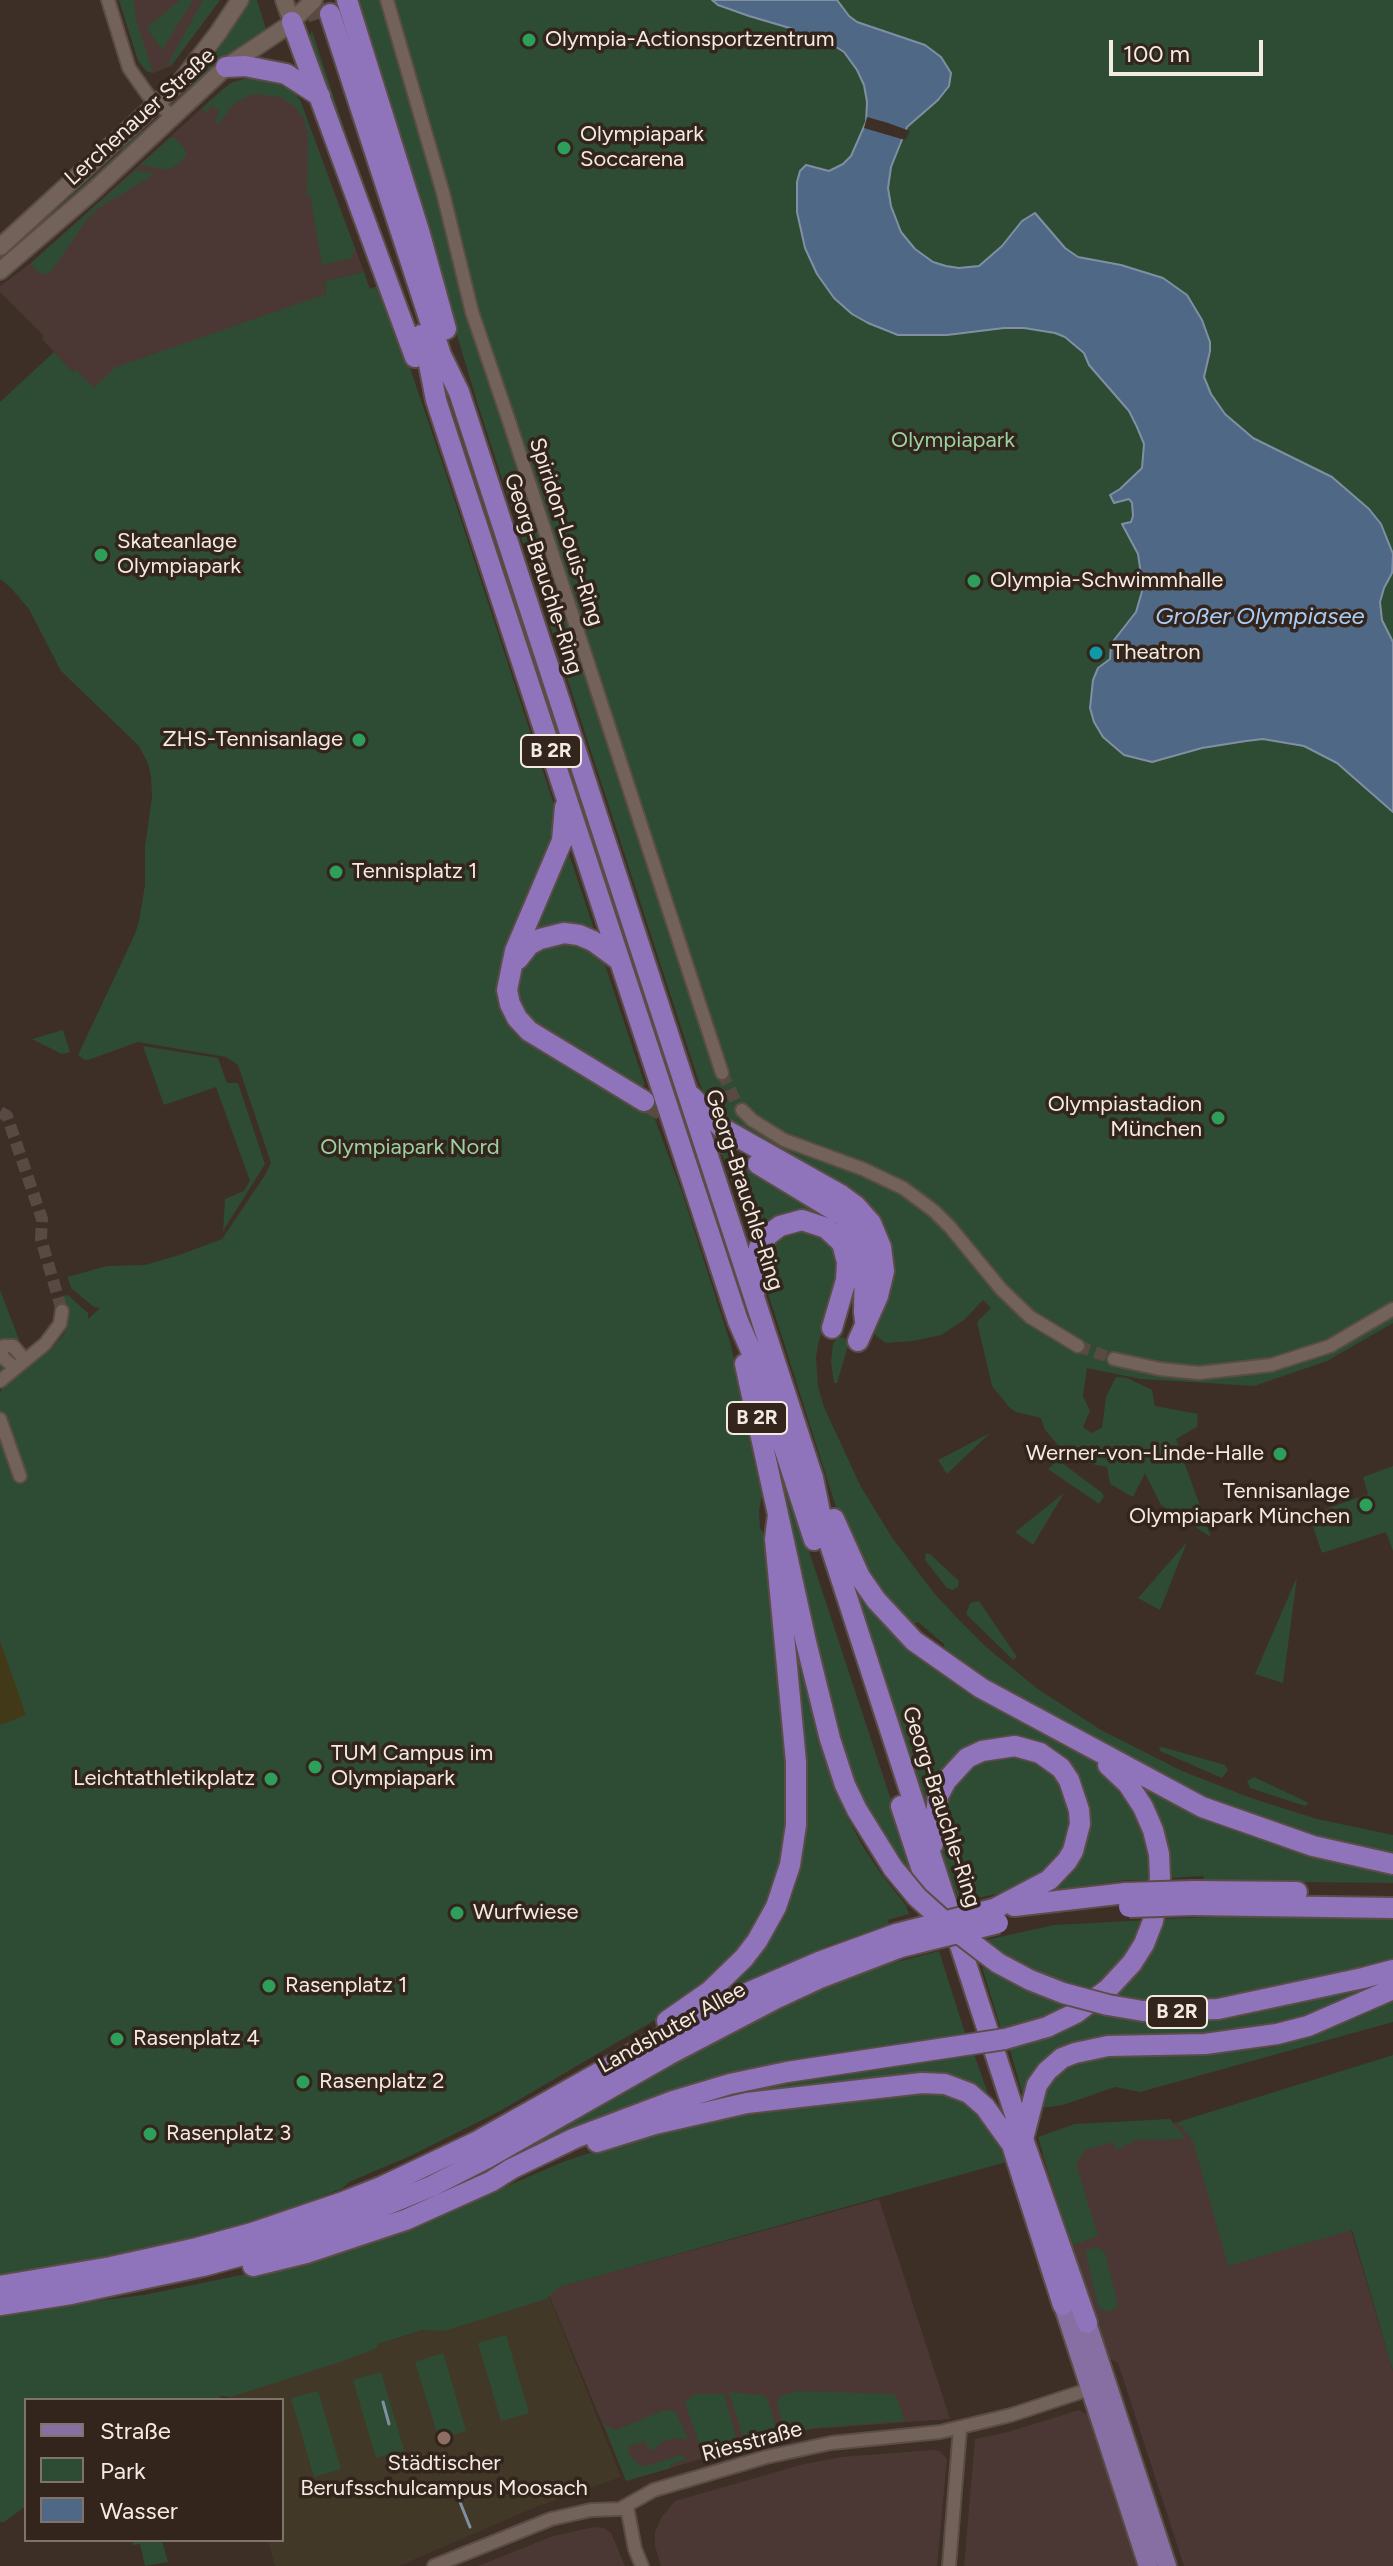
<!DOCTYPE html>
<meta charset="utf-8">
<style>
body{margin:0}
#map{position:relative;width:1393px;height:2566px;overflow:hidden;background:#3d2e26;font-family:Figtree,sans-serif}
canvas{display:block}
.legend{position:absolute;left:24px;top:2398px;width:260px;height:144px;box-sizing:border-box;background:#33241c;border:2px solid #80736c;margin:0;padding:10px 14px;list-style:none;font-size:24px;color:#f4eae4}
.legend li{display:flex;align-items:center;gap:16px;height:40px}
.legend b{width:40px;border:2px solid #80736c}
.scale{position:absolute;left:1109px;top:40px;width:154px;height:36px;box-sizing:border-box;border:4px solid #f4eae4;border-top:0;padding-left:10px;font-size:24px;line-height:28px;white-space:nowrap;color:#f4eae4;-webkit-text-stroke:6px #33241c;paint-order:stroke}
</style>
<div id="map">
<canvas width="1393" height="2566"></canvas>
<ul class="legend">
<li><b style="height:10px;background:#886fa3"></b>Straße</li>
<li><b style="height:22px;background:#2e4c34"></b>Park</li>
<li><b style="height:22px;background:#4e6886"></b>Wasser</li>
</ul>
<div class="scale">100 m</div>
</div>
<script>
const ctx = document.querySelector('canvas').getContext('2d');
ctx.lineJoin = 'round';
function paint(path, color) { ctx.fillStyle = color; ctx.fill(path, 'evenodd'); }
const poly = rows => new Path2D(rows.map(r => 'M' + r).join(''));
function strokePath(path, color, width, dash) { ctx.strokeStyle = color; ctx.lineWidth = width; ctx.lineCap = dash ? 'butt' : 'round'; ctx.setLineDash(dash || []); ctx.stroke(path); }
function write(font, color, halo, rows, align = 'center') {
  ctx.font = font + ' Figtree,sans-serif'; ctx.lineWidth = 7; ctx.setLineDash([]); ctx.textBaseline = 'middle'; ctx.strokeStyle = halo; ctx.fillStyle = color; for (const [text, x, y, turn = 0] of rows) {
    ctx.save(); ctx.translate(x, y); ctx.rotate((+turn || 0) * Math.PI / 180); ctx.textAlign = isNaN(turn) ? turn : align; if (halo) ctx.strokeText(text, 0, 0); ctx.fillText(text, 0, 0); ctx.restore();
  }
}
const commercial = poly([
 [119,0,220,0,171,66,153,73,146,71,138,60],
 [247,78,282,84,293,91,300,100,364,272,325,281,326,294,94,389,76,370,74,373,42,339,44,336,0,292,0,286,31,263,222,90,231,83],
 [1178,2122,1351,2230,1393,2371,1393,2566,1184,2566,1118,2363,1108,2358,1101,2340,1042,2154],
 [879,2199,950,2419,813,2429,779,2436,626,2481,547,2290],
 [1079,2410,1088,2415,1093,2424,1139,2566,964,2566,975,2439,1008,2432],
 [931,2450,940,2451,947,2459,937,2566,661,2566,655,2546,655,2532,661,2518,675,2501,804,2464,842,2457],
 [594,2527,604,2528,611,2533,625,2566,478,2566,553,2536]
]);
const education = poly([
 [547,2291,621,2477,536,2507,399,2566,275,2566,268,2540,282,2540,282,2400,229,2400,227,2392]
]);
const green = poly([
 [119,0,134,0,136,20,153,73,146,71,138,60],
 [180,0,193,0,162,50,147,28],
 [203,0,220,0,171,66,169,62],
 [247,0,257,0,267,32,202,77,190,94,187,91,216,53,224,35],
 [355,0,1393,0,1393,1323,1327,1361,1254,1386,1141,1379,1087,1368,1083,1396,1090,1411,1083,1427,1091,1433,1102,1428,1106,1397,1116,1377,1127,1378,1152,1390,1155,1406,1198,1414,1197,1427,1176,1439,1211,1537,1161,1505,1145,1473,1133,1497,1110,1484,1107,1467,1071,1460,1045,1430,1041,1418,1016,1412,1009,1407,992,1386,977,1322,991,1308,983,1300,964,1320,941,1335,913,1341,886,1343,876,1336,872,1325,889,1261,724,1120,706,1100,695,1070,478,405,435,262,432,236,426,226],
 [312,31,387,259,391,262,409,321,308,49,307,41],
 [247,78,267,78,282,84,293,91,300,100,356,252,352,254,353,258,322,265,310,195,307,195,308,133,303,117,294,106,280,97,254,94,234,103,218,125,216,123,219,111,211,105,207,113,202,108,231,83],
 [140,127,143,132,91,179,85,190,2,258,122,150,125,143],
 [170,138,175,138,187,152,184,160,168,170,140,165],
 [136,170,155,174,100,207,88,218,50,273,40,274,31,263],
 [364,272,370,289,378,286,391,312,444,468,558,817,557,835,499,978,499,1002,503,1013,516,1034,528,1044,645,1111,651,1109,682,1192,730,1342,743,1395,744,1413,762,1496,759,1510,760,1528,767,1539,785,1720,790,1832,768,1908,739,1952,679,2006,500,2111,408,2157,349,2182,343,2188,266,2219,188,2243,0,2278,0,1392,6,1383,49,1351,63,1335,67,1328,68,1316,63,1296,68,1295,88,1313,88,1319,100,1308,94,1307,72,1289,67,1277,107,1266,145,1265,179,1255,222,1239,265,1175,271,1163,238,1065,226,1057,138,1042,88,1060,83,1059,78,1055,135,934,139,921,145,885,145,847,152,797,151,777,148,763,138,745,61,671,29,609,10,587,0,579,0,402,54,352,73,372,76,370,94,388,116,367,326,294,325,281],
 [568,851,595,932,529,939],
 [566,939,592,949,604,962,645,1085,640,1087,540,1031,523,1014,516,989,522,962,532,950],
 [63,1030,70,1052,62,1054,32,1039],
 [143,1046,218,1058,227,1083,238,1083,265,1164,223,1231,225,1199,244,1191,250,1181,216,1087,164,1105],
 [713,1128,723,1133,731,1160,825,1213,842,1226,826,1222,752,1244],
 [811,1227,838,1245,838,1290,819,1340,816,1357,818,1386,824,1407,861,1487,893,1539,934,1593,960,1621,986,1647,1038,1689,1101,1730,1182,1771,1251,1798,1317,1819,1393,1835,1393,1856,1288,1832,1198,1795,945,1657,944,1644,918,1622,908,1626,858,1560,835,1504,761,1271,762,1254,779,1233],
 [0,1290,23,1350,0,1378],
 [838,1337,845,1338,848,1346,837,1383,834,1383,831,1362,833,1344],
 [758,1392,807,1545,921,1891,864,1811,840,1747],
 [990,1433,947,1474,938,1460],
 [1058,1460,1101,1492,1104,1496,1099,1504,1048,1469],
 [1393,1466,1393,1551,1386,1532,1322,1553,1309,1515,1368,1494,1363,1477],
 [1064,1493,1033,1545,1015,1532],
 [1187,1542,1160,1610,1138,1598],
 [926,1553,930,1554,959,1581,958,1587,953,1590,947,1588,925,1560],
 [844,1558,916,1654,929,1665,1094,1761,1110,1774,1145,1823,1155,1880,1127,1880,1047,1891,1085,1829,1040,1748,967,1754,931,1825],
 [781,1573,811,1696,809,1697,814,1722,843,1809,862,1845,882,1875,906,1905,909,1914,888,1920,889,1924,827,1946,713,1997,723,1984,794,1863],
 [1297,1577,1283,1683,1255,1674],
 [979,1601,1017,1657,1013,1660,966,1614,970,1603],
 [1162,1747,1225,1765,1228,1770,1222,1778,1160,1751,1159,1748],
 [1012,1755,1036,1761,1050,1771,1064,1789,1072,1820,1067,1848,1043,1872,1018,1889,960,1902,944,1860,939,1837,946,1799,964,1771,987,1758],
 [1132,1777,1393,1869,1393,1883,1204,1881,1203,1876,1168,1878],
 [1254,1777,1309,1803,1305,1806,1250,1788,1247,1781],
 [1237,1916,1393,1918,1393,1960,1273,1989,1211,2001,1144,2001,1110,1997,1163,1919],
 [1149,1920,1134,1951,1093,1991,1052,1981,977,1942,1054,1925],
 [939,1951,966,2036,790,2066,434,2201,389,2216,516,2154,694,2053,820,1988,874,1968],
 [982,1967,1039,1996,1071,2008,1001,2029],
 [1393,1982,1334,2009,1238,2035,1084,2044,1026,2105,1009,2047,1054,2035,1096,2012,1169,2021,1221,2018,1277,2007,1367,1983],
 [1393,2000,1393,2022,1140,2092,1115,2087,1063,2105,1042,2108,1046,2088,1061,2072,1087,2061,1140,2054,1206,2055,1275,2047,1346,2022],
 [973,2051,993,2108,937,2078,569,2144,769,2081],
 [1393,2055,1393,2371,1352,2230,1228,2266,1193,2141,1178,2122],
 [935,2091,964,2100,992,2127,1006,2162,559,2287,546,2299,444,2331,423,2330,378,2344,375,2349,337,2363,230,2397,222,2396,216,2400,26,2400,26,2506,4,2522,0,2522,0,2313,144,2295,314,2260,391,2236,565,2161,630,2140,776,2106],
 [1170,2119,1186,2139,1136,2140,1116,2150,1113,2142,1085,2150,1076,2164,1098,2236,1071,2246,1038,2137,1075,2124],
 [1097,2247,1105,2253,1118,2305,1110,2312,1099,2308,1085,2251],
 [506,2335,529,2413,501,2421,478,2343],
 [443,2353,466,2431,439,2439,415,2362],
 [381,2372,404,2450,376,2458,353,2380],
 [318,2391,341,2469,314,2477,291,2398],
 [796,2391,893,2394,897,2398,905,2421,813,2428,786,2434,777,2405,779,2397],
 [729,2392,761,2395,767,2398,779,2436,746,2446],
 [696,2394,724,2394,739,2448,704,2458,685,2402],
 [662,2411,675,2411,688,2439,678,2438,661,2442,654,2450,649,2449,645,2441,627,2447,628,2453,639,2465,647,2466,680,2455,687,2460,670,2464,671,2468,626,2481,604,2424,616,2430],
 [132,2540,162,2540,168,2562,145,2566,140,2544,133,2545]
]);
const sand = poly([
 [0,1641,26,1715,0,1725]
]);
const water = poly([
 [712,0,837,0,849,16,857,22,925,45,941,57,951,73,949,86,938,100,907,127,891,167,888,188,891,206,901,232,915,249,933,262,946,266,959,268,979,266,1002,246,1022,221,1035,213,1065,248,1078,257,1121,265,1163,278,1187,295,1202,320,1210,342,1210,351,1204,377,1211,394,1225,414,1253,438,1332,477,1369,509,1381,524,1393,554,1392,573,1384,588,1380,602,1382,620,1393,642,1393,812,1337,763,1304,746,1263,739,1246,741,1202,748,1152,762,1124,755,1103,737,1094,722,1090,708,1093,680,1098,668,1110,659,1111,644,1136,612,1143,588,1138,554,1122,524,1131,522,1133,516,1132,503,1129,499,1114,503,1110,495,1120,489,1142,468,1144,444,1137,427,1129,411,1089,365,1084,353,1065,337,1055,333,1024,328,1004,328,947,335,898,335,868,323,852,314,834,298,817,274,805,248,797,212,797,182,800,171,806,165,829,171,843,164,851,156,866,122,867,102,864,85,857,70,844,52,822,38,817,37,804,43,793,29,749,16,718,5,712,0]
]);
const pier = poly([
 [867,117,888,123,910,131,905,140,864,128]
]);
const stream = poly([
 [383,2402,389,2424],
 [460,2502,470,2527]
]);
const minorTunnel = poly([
 [722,1073,736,1102,742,1110],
 [0,1112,7,1116,42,1219,41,1239,62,1311],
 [1078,1346,1114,1359]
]);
const trunkTunnel = poly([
 [312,0,320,23],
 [644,1101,727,1146]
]);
const minor = poly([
 [108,0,129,68,148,95,173,117],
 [387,0,443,193,472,312,509,421,722,1073],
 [742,1110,752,1120,784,1140,863,1169,903,1188,934,1211,950,1227,1001,1289,1030,1317,1078,1346],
 [1114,1359,1160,1369,1199,1373,1271,1365,1330,1346,1393,1309],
 [14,1367,1,1356,4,1346,13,1346,24,1359],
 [0,1381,45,1344,60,1324,62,1311],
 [0,1419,20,1476],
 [627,2507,635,2549,642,2566],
 [434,2566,551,2519,591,2510,620,2509,654,2490,766,2457,831,2443,940,2432,1011,2415,1090,2389],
 [949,2566,960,2428]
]);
const secondary = poly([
 [284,0,292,22],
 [0,247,181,81,218,33,240,0],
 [0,271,92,192,226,67,286,27,314,0]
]);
const primary = poly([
 [1063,2305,1148,2566],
 [1087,2323,1167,2566]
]);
const trunk = poly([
 [347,0,419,231,446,329],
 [330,14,441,355,459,392,813,1478,821,1517,1023,2139,1087,2323],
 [292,22,415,357],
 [226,67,245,66,286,74,320,96],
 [421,335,428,359,436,400,449,440,738,1321,758,1367,814,1540],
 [565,807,562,841,515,951,507,990,510,1004,517,1018,529,1031,644,1101],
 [518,959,529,945,540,939,564,933,579,935,593,941,619,960],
 [691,1096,722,1128,841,1195,856,1206,871,1223,881,1247,884,1271,878,1296,858,1341],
 [758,1164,842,1215,858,1234,863,1245,865,1259,864,1312,865,1321],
 [755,1291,759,1248,768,1235,780,1226,802,1220,826,1228,842,1243,847,1262,846,1280,832,1328],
 [745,1364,806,1642,830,1739,845,1785,857,1810,893,1868],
 [834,1519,860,1577,876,1600,914,1641,981,1688,1202,1807,1313,1846,1393,1864],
 [901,1806,937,1916],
 [933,1844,938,1796,946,1781,967,1758,982,1751,1015,1746,1040,1753,1061,1768,1069,1780,1079,1810,1080,1824,1073,1851,1067,1861,1049,1880,994,1909],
 [1194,1891,1297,1892],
 [1193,1905,1393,1908],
 [1014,1906,1126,1893],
 [1363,1978,1393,1970],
 [667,2021,710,1991,744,1958,757,1941,776,1907,790,1865,796,1825,796,1762,775,1539,778,1515],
 [1047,2027,1076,2013,1108,1989,1132,1963,1144,1944,1153,1921,1160,1878,1159,1854,1153,1830,1143,1807,1128,1784,1108,1765],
 [1023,2139,1037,2085,1047,2071,1062,2058,1075,2053,1108,2046,1205,2044,1277,2034,1308,2026,1393,1989],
 [597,2142,655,2124,747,2103,922,2083,945,2084,969,2093,985,2107,1010,2142],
 [1013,2148,1063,2305],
 [253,2266,306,2253,405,2220,492,2181,511,2169,575,2138,673,2101,730,2084,787,2072,899,2055],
 [0,2286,111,2267,197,2248,252,2233,343,2202,381,2187,478,2141,659,2039,738,1997,819,1962,896,1934],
 [0,2305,71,2294,203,2266,258,2251,350,2220,432,2186,487,2158,668,2055,777,1998,820,1978,901,1947]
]);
const trunkBridge = poly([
 [893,1868,917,1897,947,1924,998,1963,1030,1980,1063,1993,1108,2005,1143,2011,1218,2009,1363,1978],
 [1126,1893,1194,1891],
 [1129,1907,1193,1905],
 [896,1934,994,1909],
 [901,1947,998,1923],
 [899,2055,1005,2039,1047,2027]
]);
const markers = [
 [529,40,8,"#2e9e5b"],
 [564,148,8,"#2e9e5b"],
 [101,555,8,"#2e9e5b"],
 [974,581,8,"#2e9e5b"],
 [1096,653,8,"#0f9aa8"],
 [359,740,8,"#2e9e5b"],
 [336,872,8,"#2e9e5b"],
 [1218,1118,8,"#2e9e5b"],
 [1280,1454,8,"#2e9e5b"],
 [1366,1505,8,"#2e9e5b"],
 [315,1767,8,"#2e9e5b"],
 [271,1779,8,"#2e9e5b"],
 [457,1913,8,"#2e9e5b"],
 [269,1986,8,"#2e9e5b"],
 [117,2039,8,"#2e9e5b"],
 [303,2082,8,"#2e9e5b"],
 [150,2134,8,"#2e9e5b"],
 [444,2438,8,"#8d6e63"]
];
const shields = [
 [551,751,60],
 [757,1418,60],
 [1177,2012,60]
];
const shieldNames = [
 ["B 2R",551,751],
 ["B 2R",757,1418],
 ["B 2R",1177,2012]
];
const poiNames = [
 ["Olympia-Actionsportzentrum",545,40],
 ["Olympiapark",580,135],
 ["Soccarena",580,160],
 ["Skateanlage",117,542],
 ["Olympiapark",117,567],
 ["Olympia-Schwimmhalle",990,581],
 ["Theatron",1112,653],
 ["ZHS-Tennisanlage",343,740,"right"],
 ["Tennisplatz 1",352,872],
 ["Olympiastadion",1202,1105,"right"],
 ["München",1202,1130,"right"],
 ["Werner-von-Linde-Halle",1264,1454,"right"],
 ["Tennisanlage",1350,1492,"right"],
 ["Olympiapark München",1350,1517,"right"],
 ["TUM Campus im",331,1754],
 ["Olympiapark",331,1779],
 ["Leichtathletikplatz",255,1779,"right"],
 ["Wurfwiese",473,1913],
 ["Rasenplatz 1",285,1986],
 ["Rasenplatz 4",133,2039],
 ["Rasenplatz 2",319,2082],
 ["Rasenplatz 3",166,2134],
 ["Städtischer",444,2464,"center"],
 ["Berufsschulcampus Moosach",444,2489,"center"]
];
const streetNames = [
 ["Lerchenauer Straße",140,117,-42],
 ["Spiridon-Louis-Ring",566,532,72],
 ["Georg-Brauchle-Ring",543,574,72],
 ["Georg-Brauchle-Ring",744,1190,72],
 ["Georg-Brauchle-Ring",941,1807,72],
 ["Landshuter Allee",672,2028,-29],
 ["Riesstraße",752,2442,-15]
];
const parkNames = [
 ["Olympiapark",953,441],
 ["Olympiapark Nord",410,1148]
];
const waterNames = [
 ["Großer Olympiasee",1260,617]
];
paint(commercial, '#4b3834');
paint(education, '#423828');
paint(green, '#2e4c34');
paint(sand, '#423919');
paint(water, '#4e6886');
strokePath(water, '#808fa2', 2);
paint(pier, '#3d2e26');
strokePath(stream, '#808fa2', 3);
strokePath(minorTunnel, '#584a42', 12, [12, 6]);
strokePath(trunkTunnel, '#584a42', 20, [20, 10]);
strokePath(minor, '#5a4d46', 16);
strokePath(secondary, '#5a4d46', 20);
strokePath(primary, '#5a4d46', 22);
strokePath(trunk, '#5a4d46', 24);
strokePath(minor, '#736259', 12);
strokePath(secondary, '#736259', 16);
strokePath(primary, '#886fa3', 18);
strokePath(trunk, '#8f74bc', 20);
strokePath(trunkBridge, '#5a4d46', 24, []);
strokePath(trunkBridge, '#8f74bc', 20);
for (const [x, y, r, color] of markers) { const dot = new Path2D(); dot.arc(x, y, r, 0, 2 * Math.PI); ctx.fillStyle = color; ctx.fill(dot); strokePath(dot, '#33241c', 3); }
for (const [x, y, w] of shields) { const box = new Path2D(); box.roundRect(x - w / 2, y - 16, w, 32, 6); ctx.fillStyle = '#33241c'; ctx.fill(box); strokePath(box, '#f4eae4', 2); }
write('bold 20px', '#f4eae4', null, shieldNames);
write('22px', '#f4eae4', '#33241c', poiNames, 'left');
write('22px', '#f4eae4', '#33241c', streetNames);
write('22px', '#9ad2a4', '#33241c', parkNames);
write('italic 24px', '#aacdf7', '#33241c', waterNames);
</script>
